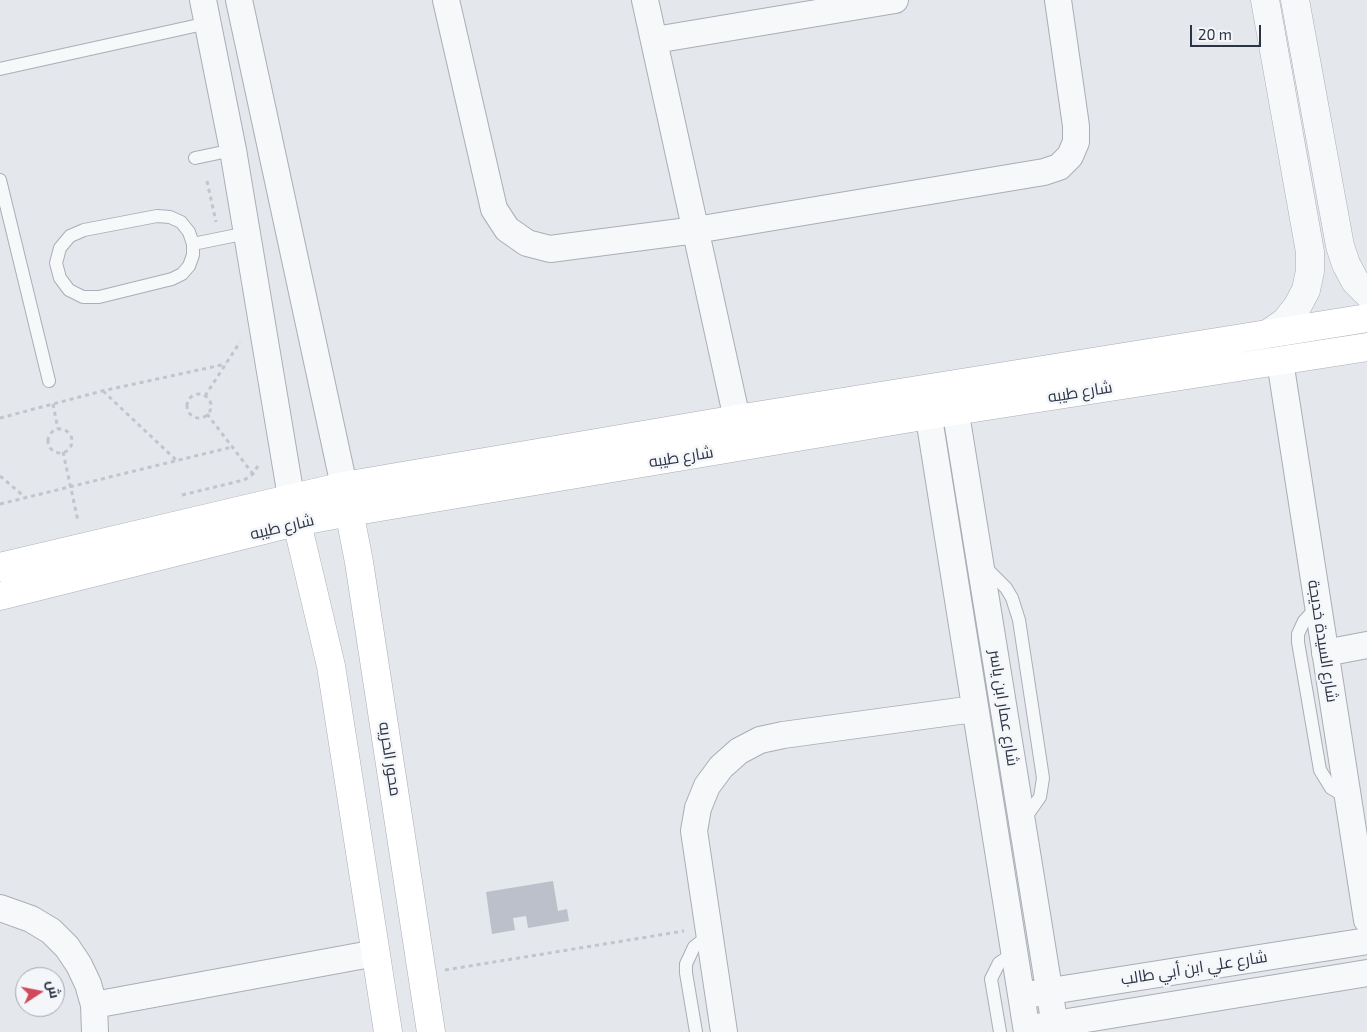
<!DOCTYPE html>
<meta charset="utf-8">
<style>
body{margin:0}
#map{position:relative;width:1367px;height:1032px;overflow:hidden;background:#e4e7ec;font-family:"Exo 2",Cairo,sans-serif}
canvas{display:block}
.north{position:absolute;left:15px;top:967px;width:50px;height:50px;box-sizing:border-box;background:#f4f6f9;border:1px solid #a4a8b1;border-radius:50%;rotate:79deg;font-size:14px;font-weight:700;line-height:20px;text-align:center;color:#2b3445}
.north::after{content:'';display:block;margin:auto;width:18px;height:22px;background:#d1495b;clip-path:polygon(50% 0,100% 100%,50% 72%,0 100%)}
.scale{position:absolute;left:1190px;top:25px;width:71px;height:22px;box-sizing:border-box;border:2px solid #2b3445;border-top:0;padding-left:6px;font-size:15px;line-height:18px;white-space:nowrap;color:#2b3445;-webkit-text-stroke:4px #f4f6f9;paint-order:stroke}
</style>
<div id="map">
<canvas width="1367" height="1032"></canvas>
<div class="north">ش</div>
<div class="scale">20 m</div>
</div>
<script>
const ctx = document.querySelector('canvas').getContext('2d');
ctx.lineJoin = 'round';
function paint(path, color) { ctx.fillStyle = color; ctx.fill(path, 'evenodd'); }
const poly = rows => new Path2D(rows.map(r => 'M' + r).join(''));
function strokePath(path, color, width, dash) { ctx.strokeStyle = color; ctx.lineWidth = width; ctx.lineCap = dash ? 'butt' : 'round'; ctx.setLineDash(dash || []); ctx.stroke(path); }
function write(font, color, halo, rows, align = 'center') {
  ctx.font = font + ' "Exo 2",Cairo,sans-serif'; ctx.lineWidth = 5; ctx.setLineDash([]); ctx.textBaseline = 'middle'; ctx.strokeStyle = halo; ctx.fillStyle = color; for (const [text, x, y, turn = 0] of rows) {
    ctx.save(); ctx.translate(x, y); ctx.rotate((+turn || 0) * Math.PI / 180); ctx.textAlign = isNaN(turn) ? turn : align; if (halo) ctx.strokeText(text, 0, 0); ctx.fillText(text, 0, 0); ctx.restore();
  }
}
const building = poly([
 [553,881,558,911,567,909,569,921,528,928,526,916,513,918,515,930,492,934,486,892]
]);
const path = poly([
 [207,181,216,222],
 [103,391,176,460],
 '187 406a12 12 0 1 1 24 0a12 12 0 1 1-24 0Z',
 [205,396,240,342],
 [53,404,58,429],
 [207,414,253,474],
 [0,418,102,391,226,364],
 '48 441a12 12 0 1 1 24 0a12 12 0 1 1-24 0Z',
 [63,452,78,521],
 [0,476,26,498],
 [182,495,244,480,253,474,259,464],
 [0,504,232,447],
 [445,970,684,931]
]);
const service = poly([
 [0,69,208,23],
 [195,158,233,150],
 [0,180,49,381],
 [157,216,170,217,181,222,189,232,193,244,193,255,189,266,182,274,172,279,99,297,83,297,69,290,60,278,56,263,60,248,70,236,84,230,157,216],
 [193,244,247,233],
 [984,566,1006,588,1012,598,1019,620,1043,778,1040,797,1023,821],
 [1318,606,1304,621,1298,634,1298,642,1320,770,1331,788,1348,798],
 [696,1032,686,973,686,964,694,947,708,936],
 [1000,1032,991,979,999,963,1014,953]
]);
const minor = poly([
 [203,0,233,150,291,497],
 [239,0,344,486],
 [446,0,494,209,507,229,527,243,550,249,696,230,1044,172,1059,167,1070,156,1076,142,1076,126,1058,0],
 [645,0,737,419],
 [655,40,895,0],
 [1280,361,1367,920],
 [952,389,1056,1032],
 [925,393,1027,1032],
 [1325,653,1367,645],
 [0,908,31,919,51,931,67,947,79,965,88,984,94,1005,95,1032],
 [1032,994,1367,941],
 [94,1005,376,953],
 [1037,1027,1367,973],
 [724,1032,694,831,698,808,707,786,721,767,739,751,760,740,783,735,974,709]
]);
const tertiary = poly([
 [1265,0,1310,252,1310,271,1306,290,1297,307,1285,322,1269,333],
 [1295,0,1340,246,1346,264,1355,281,1367,293]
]);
const secondary = poly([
 [346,495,359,562,431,1032],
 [293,506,331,666,388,1032],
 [0,567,344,486,737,419,1367,318],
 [0,596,296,522,350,512,929,415,1367,347]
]);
const streetNames = [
 ["شارع طيبه",1080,392,-9],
 ["شارع طيبه",681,457,-9],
 ["شارع طيبه",282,527,-13],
 ["شارع السيدة خديجة",1323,641,81],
 ["شارع عمار ابن ياسر",1004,708,81],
 ["محور الحريه",390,759,81],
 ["شارع علي ابن أبي طالب",1194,968,-9]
];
paint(building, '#bbc0ca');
strokePath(service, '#a9aeb7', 14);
strokePath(minor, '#a9aeb7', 28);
strokePath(tertiary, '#a9aeb7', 29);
strokePath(secondary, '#a9aeb7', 29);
strokePath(path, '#c2c5cb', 3, [4, 4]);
strokePath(service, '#f7f8fa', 12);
strokePath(minor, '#f7f8fa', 26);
strokePath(tertiary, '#f7f8fa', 28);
strokePath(secondary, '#fff', 28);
write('16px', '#2b3445', '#f4f6f9', streetNames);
</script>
